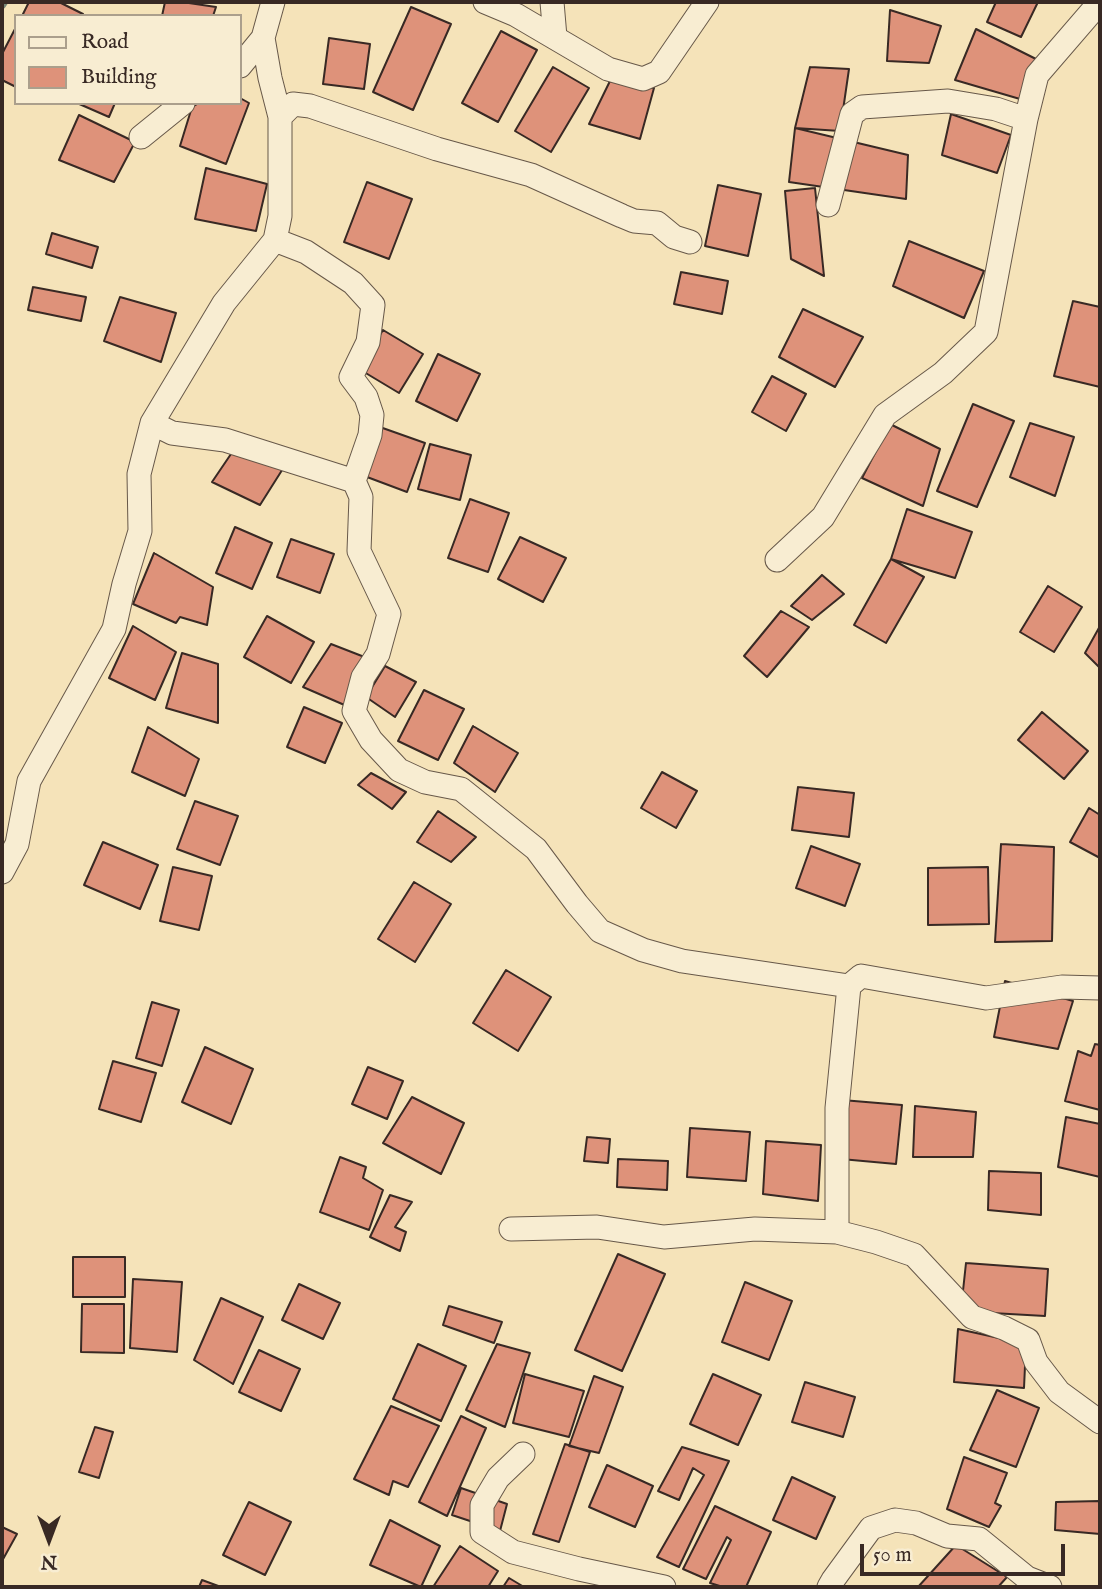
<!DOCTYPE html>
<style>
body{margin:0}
#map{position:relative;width:1102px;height:1589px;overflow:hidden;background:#f5e3b9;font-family:"IM FELL English",serif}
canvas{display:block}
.frame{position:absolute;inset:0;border:4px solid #382924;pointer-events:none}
.legend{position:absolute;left:14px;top:14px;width:228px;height:91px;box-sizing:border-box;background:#f8edd2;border:2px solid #ab9f8c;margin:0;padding:9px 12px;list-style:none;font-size:21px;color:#382924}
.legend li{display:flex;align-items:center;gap:14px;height:35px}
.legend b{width:35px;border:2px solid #ab9f8c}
.north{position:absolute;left:14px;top:1505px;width:70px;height:70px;-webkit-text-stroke:5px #f8edd2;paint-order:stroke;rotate:180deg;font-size:19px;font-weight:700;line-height:28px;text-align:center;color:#382924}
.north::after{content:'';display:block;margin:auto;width:24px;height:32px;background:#382924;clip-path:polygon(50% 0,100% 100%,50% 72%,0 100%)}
.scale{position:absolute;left:860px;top:1544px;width:205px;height:32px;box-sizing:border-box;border:4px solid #382924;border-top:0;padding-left:9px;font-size:21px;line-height:24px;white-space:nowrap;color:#382924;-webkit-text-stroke:5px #f8edd2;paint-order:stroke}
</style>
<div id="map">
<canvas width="1102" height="1589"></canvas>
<div class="frame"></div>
<ul class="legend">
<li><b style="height:9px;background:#f8edd2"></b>Road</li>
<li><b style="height:19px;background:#de927a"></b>Building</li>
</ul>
<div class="north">N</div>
<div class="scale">50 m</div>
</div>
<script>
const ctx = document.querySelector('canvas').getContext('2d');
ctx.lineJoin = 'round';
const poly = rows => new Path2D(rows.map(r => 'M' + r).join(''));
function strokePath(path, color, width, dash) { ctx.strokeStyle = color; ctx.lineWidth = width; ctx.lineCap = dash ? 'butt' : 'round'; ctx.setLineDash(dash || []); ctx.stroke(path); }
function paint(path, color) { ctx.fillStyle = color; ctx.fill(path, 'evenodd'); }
const stream = poly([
 [2,5,4,2]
]);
const building = poly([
 [29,2,59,2,83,14,82,16,22,16,29,2],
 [165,2,182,2,216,7,213,16,162,16,165,2],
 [996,2,1038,2,1021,37,987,22,996,2],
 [411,7,451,24,413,110,373,92,411,7],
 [890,10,941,26,929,63,887,61,890,10],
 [16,27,16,87,2,80,2,54,16,27],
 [976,29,1038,60,1020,99,955,80,976,29],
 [501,31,537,50,498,122,462,103,501,31],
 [329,38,370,44,364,89,323,84,329,38],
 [553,67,589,88,551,152,515,131,553,67],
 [810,67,849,69,840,131,795,128,810,67],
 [610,81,654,88,640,139,589,124,610,81],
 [240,98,249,103,226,164,180,146,192,107,199,103,240,103,240,98],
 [77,103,115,103,109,117,77,103],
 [951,114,1011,135,997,173,942,155,951,114],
 [79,115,135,142,114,182,59,160,79,115],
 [795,128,908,155,906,199,789,182,795,128],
 [206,168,267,184,256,231,195,219,206,168],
 [367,182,412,199,389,259,344,242,367,182],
 [718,185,761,194,748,256,705,246,718,185],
 [815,188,824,276,791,259,785,191,815,188],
 [52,233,98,247,92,268,46,254,52,233],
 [909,241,984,271,964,318,893,286,909,241],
 [681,272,728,281,722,314,674,304,681,272],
 [33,287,86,297,81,321,28,310,33,287],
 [120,297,176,313,161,362,104,341,120,297],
 [1073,301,1100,307,1100,387,1054,376,1073,301],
 [803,309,863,337,835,387,779,357,803,309],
 [383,330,423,354,399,393,359,369,383,330],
 [438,354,480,374,457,421,416,401,438,354],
 [772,376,806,394,786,431,752,412,772,376],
 [973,404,1014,421,977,507,937,491,973,404],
 [1030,423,1074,437,1055,496,1010,477,1030,423],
 [890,424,940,449,923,506,862,478,890,424],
 [377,426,425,443,407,492,359,474,377,426],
 [430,444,471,455,460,500,418,489,430,444],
 [233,451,284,467,260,505,212,482,233,451],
 [470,499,509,513,488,572,448,558,470,499],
 [907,509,972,532,955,578,891,559,907,509],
 [235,527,272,543,252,589,216,573,235,527],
 [520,537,566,558,543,602,498,579,520,537],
 [291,539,334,554,320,593,277,577,291,539],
 [154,553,213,587,207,625,180,617,176,623,133,604,154,553],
 [891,559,924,577,886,643,854,625,891,559],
 [822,575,844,594,812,620,791,606,822,575],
 [1048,586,1082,607,1054,652,1020,632,1048,586],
 [781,611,809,627,767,677,744,656,781,611],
 [267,616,314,642,291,683,244,657,267,616],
 [133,626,176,652,155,700,109,678,133,626],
 [1100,626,1100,668,1085,653,1100,626],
 [331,644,367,658,349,707,303,687,331,644],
 [182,653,218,664,218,723,166,708,182,653],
 [385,666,416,682,395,717,366,697,385,666],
 [424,690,464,709,438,760,398,741,424,690],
 [304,707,342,723,325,763,287,747,304,707],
 [1042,712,1088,751,1064,779,1018,740,1042,712],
 [473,726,518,753,495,792,454,763,473,726],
 [148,727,199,759,185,796,132,772,148,727],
 [662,772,697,791,676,828,641,808,662,772],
 [371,773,406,792,392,809,358,785,371,773],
 [798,787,854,793,849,837,792,830,798,787],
 [195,801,238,816,220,865,177,849,195,801],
 [1089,808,1100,815,1100,858,1070,842,1089,808],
 [438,811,476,837,451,862,417,842,438,811],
 [103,842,158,865,140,909,84,885,103,842],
 [1001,844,1054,847,1052,941,995,942,1001,844],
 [811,846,860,864,845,906,796,888,811,846],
 [173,867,212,876,199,930,160,921,173,867],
 [988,867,989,924,928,925,928,868,988,867],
 [414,882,451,904,415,962,378,939,414,882],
 [506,970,551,997,518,1051,473,1023,506,970],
 [1005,981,1073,1001,1058,1049,994,1037,1005,981],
 [152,1002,179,1010,162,1066,136,1058,152,1002],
 [1095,1044,1100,1045,1100,1110,1065,1101,1078,1051,1091,1056,1095,1044],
 [205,1047,253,1069,231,1124,182,1102,205,1047],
 [113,1061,156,1073,141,1122,99,1109,113,1061],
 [368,1067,403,1081,387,1119,352,1104,368,1067],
 [412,1097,464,1123,441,1174,383,1143,412,1097],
 [842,1100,902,1105,896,1164,841,1159,842,1100],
 [915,1106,976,1112,973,1157,913,1157,915,1106],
 [1066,1117,1100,1124,1100,1177,1058,1167,1066,1117],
 [690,1128,750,1132,746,1181,687,1177,690,1128],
 [587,1137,610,1139,608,1163,584,1161,587,1137],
 [766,1141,821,1145,818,1201,763,1194,766,1141],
 [340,1157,366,1167,363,1178,383,1190,369,1230,320,1212,340,1157],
 [618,1159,668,1161,667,1190,617,1187,618,1159],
 [989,1171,1041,1173,1041,1215,988,1210,989,1171],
 [390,1195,412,1202,395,1227,406,1232,400,1251,370,1237,390,1195],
 [618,1254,665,1274,622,1371,575,1350,618,1254],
 [73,1257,125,1257,125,1297,73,1297,73,1257],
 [966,1263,1048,1269,1045,1316,974,1312,962,1300,966,1263],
 [133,1279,182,1282,177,1352,130,1348,133,1279],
 [745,1282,792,1301,769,1360,722,1342,745,1282],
 [299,1284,340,1303,323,1339,282,1320,299,1284],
 [221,1298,263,1317,233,1384,194,1360,221,1298],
 [82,1304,124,1304,124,1353,81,1352,82,1304],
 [449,1306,502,1322,494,1343,443,1325,449,1306],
 [958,1329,1026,1344,1024,1388,954,1382,958,1329],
 [418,1344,466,1366,441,1421,393,1399,418,1344],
 [497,1344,530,1353,505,1427,466,1410,497,1344],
 [259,1350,300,1369,281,1411,239,1392,259,1350],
 [525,1374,584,1391,569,1437,513,1423,525,1374],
 [713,1374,761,1395,738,1445,690,1424,713,1374],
 [594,1376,623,1387,599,1453,569,1446,594,1376],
 [805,1382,855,1397,843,1437,792,1422,805,1382],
 [997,1390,1039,1408,1016,1467,970,1450,997,1390],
 [391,1406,439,1426,408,1487,393,1481,389,1495,354,1479,391,1406],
 [461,1416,486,1428,447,1516,419,1502,461,1416],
 [95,1427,113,1432,99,1478,79,1472,95,1427],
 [565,1444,590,1452,559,1542,533,1534,565,1444],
 [682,1447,729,1461,679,1567,657,1557,704,1475,693,1468,679,1500,658,1491,682,1447],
 [964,1457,1007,1473,995,1503,1001,1506,989,1527,947,1509,964,1457],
 [607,1465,653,1486,635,1527,589,1507,607,1465],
 [792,1477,835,1497,816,1539,773,1520,792,1477],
 [461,1488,507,1504,500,1531,452,1515,461,1488],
 [1100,1501,1100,1534,1055,1530,1056,1502,1100,1501],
 [249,1502,291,1522,265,1575,223,1555,249,1502],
 [715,1506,771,1532,746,1587,723,1587,710,1583,731,1540,727,1537,706,1579,683,1569,715,1506],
 [390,1520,440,1546,421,1587,370,1565,390,1520],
 [2,1527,17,1534,2,1561,2,1527],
 [956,1545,1007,1577,998,1587,918,1587,956,1545],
 [460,1546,498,1571,488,1587,433,1587,460,1546],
 [509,1578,524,1587,503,1587,509,1578],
 [202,1580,221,1587,199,1587,202,1580]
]);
const minor = poly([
 [485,2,516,15,608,69,643,79,659,72,707,2],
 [552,2,555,37],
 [240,66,263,38,273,2],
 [280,117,293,104,310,106,437,149,531,175,622,216,634,221,657,223,674,237,690,242],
 [141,137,183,103],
 [828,205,852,114,862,107,948,101,996,109,1026,119],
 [275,240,306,252,353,283,373,305,368,342,351,377,366,397,372,415,370,435,354,481,361,497,359,551,389,614,378,654,363,677,354,711,371,740,399,770,425,782,461,789,536,849,577,904,600,931,643,950,682,961,849,986],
 [152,423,172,433,225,440,354,481],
 [777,560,823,517,885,415,943,373,986,332,1026,119,1037,75,1100,2],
 [2,872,17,844,29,781,114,629,124,584,140,531,139,474,152,423,224,303,275,240,280,216,280,117,270,78,263,38],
 [511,1229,597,1227,664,1237,755,1229,837,1232,876,1242,914,1255,972,1317,1004,1328,1028,1340,1036,1362,1059,1392,1100,1422],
 [837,1232,837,1108,849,986,861,976,986,998,1062,987,1100,988],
 [523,1454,498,1478,482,1505,482,1532,513,1552,579,1569,664,1587],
 [829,1587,833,1580,871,1528,895,1520,916,1523,947,1536,979,1539,1027,1578,1050,1587]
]);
strokePath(stream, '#758375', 8);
paint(building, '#de927a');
strokePath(building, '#382924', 2);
strokePath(minor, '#675849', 25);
strokePath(minor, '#f8edd2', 23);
</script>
